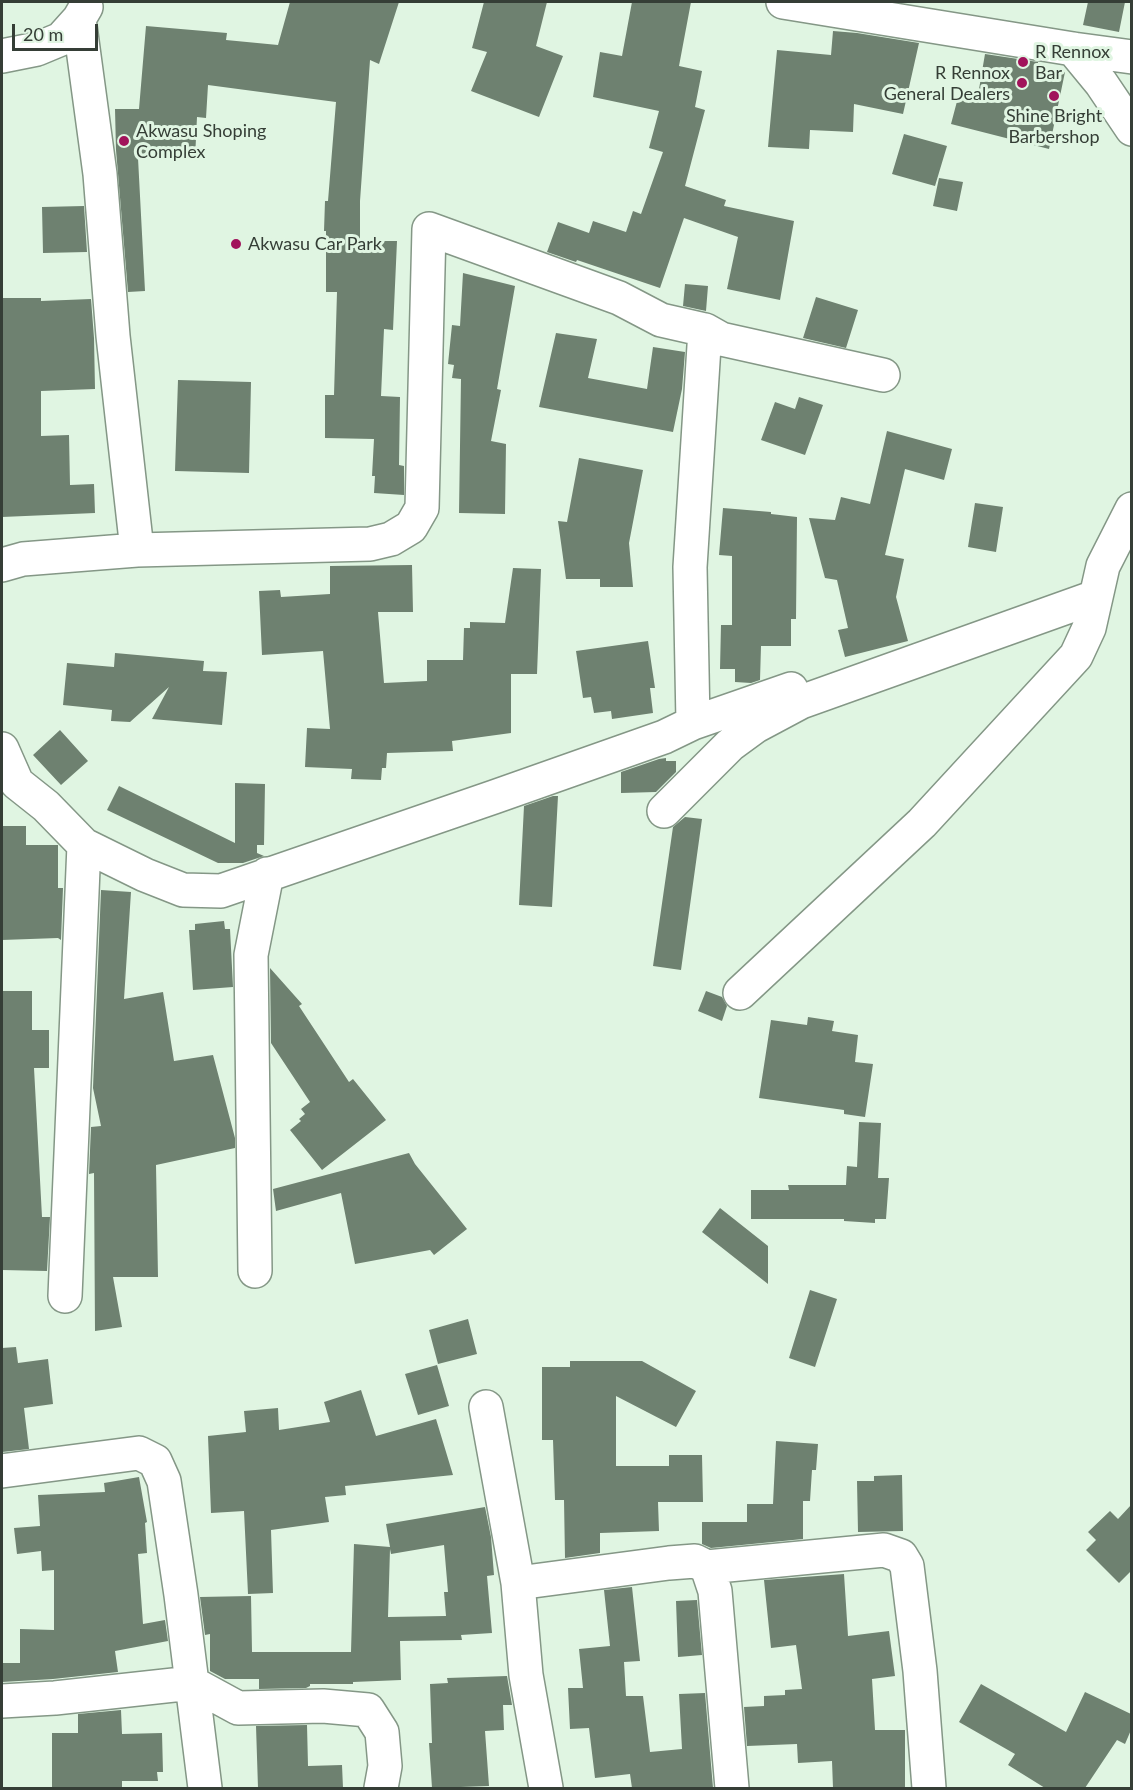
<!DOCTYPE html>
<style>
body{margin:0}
#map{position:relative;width:1133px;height:1790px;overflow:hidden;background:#e0f5e2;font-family:Lato,sans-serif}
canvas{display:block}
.frame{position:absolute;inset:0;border:3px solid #353e36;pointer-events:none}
.scale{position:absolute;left:12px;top:24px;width:86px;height:27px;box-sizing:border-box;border:3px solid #353e36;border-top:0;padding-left:8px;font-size:18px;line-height:21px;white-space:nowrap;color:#353e36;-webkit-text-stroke:4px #e0f5e2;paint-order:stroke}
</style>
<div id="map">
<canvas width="1133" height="1790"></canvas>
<div class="frame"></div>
<div class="scale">20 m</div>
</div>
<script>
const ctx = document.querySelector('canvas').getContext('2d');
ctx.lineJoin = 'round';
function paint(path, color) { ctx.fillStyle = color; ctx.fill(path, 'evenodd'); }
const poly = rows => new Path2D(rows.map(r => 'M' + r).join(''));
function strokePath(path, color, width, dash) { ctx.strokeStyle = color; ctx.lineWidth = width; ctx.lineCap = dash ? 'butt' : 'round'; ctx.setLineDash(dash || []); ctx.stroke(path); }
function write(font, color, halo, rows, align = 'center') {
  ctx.font = font + ' Lato,sans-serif'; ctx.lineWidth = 6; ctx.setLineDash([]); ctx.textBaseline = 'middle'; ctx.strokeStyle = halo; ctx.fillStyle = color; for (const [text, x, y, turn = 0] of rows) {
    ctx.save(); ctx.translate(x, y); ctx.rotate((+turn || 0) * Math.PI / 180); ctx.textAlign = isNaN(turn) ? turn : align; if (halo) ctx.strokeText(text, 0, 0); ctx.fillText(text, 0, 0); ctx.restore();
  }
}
const building = poly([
 [290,2,399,2,379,64,370,60,360,201,360,241,397,241,393,330,384,329,381,396,400,397,399,465,404,466,404,495,374,493,375,476,372,476,374,439,325,438,325,395,334,395,337,292,326,292,326,231,324,231,325,201,328,201,336,102,208,85,206,118,197,117,195,159,150,157,150,158,138,158,145,291,128,292,116,150,115,109,139,109,146,26,227,33,226,40,278,45],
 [484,2,547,2,536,46,563,56,539,117,471,91,487,52,472,48],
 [632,2,691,2,679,66,702,71,695,107,705,110,685,186,726,200,724,206,794,221,780,300,727,289,738,237,684,218,660,288,577,260,576,262,547,252,558,222,589,233,593,221,626,232,633,211,641,214,663,152,649,148,659,111,593,97,600,52,622,56],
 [1088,2,1125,2,1119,32,1083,25],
 [833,31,857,33,919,43,903,114,854,104,853,132,810,130,809,149,768,147,777,50,831,55],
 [985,54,1038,62,1038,68,1065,72,1049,149,951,124,960,90,978,95],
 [904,134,947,146,935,186,892,174],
 [939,178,963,182,957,211,933,206],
 [84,206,87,252,43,253,42,207],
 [463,273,515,286,497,389,501,390,491,441,506,444,505,514,459,513,461,379,452,378,454,365,448,364,452,325,460,326],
 [685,284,708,286,706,311,683,306],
 [816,297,858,310,846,348,803,338],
 [2,298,41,298,41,301,91,299,94,338,95,389,41,391,41,436,69,435,70,485,94,484,95,513,2,517],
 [556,333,597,339,588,378,647,389,653,347,685,352,682,389,673,432,539,407],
 [178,380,251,382,249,473,175,471],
 [799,397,823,405,805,455,761,440,775,402,795,409],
 [887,431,952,449,944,480,905,469,885,555,904,559,896,597,908,641,845,657,838,630,848,628,837,580,825,578,809,518,835,520,841,497,870,504],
 [579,458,643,470,629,543,633,587,600,587,600,579,566,579,558,521,567,522],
 [975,503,1003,507,996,552,968,547],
 [723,508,771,512,771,514,797,517,796,619,791,619,791,646,761,646,760,680,751,683,735,682,735,669,720,669,721,625,732,625,732,556,719,555],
 [412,565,413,612,378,612,384,683,427,681,427,660,463,660,464,628,470,628,470,622,505,623,513,568,541,569,537,674,511,674,511,733,452,741,453,751,387,753,386,768,382,768,381,780,351,779,352,769,305,767,307,728,330,729,323,651,262,655,259,591,280,590,281,597,330,594,330,566],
 [648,641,655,688,650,688,653,713,612,719,611,711,594,713,591,697,583,698,576,651],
 [115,653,204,661,203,671,227,672,222,725,152,719,169,687,130,722,111,721,112,710,63,705,67,663,114,667],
 [60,730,88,761,61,785,33,755],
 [666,758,666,761,676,761,676,772,656,792,621,793,621,772,659,759],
 [235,783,265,784,264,845,257,845,257,853,264,856,243,863,218,863,107,810,119,786,235,843],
 [553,796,558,796,552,907,519,905,524,806],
 [685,817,702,819,681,970,653,966,673,827],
 [2,826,26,826,26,845,58,845,58,888,63,888,61,940,58,938,2,940],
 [101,890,131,892,124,999,163,992,174,1061,213,1055,235,1138,235,1148,156,1165,158,1277,113,1277,122,1327,95,1331,94,1173,89,1174,91,1127,101,1126,93,1088],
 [224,921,225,929,230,929,233,987,193,990,189,930,195,930,195,924],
 [270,968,302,1004,299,1006,349,1082,353,1079,386,1120,322,1170,290,1130,301,1121,299,1119,305,1114,301,1109,310,1102,271,1043],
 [2,991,32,991,32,1030,49,1030,49,1068,34,1068,42,1217,50,1217,47,1271,2,1270],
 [706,991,722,997,727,1006,722,1021,698,1011],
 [808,1017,834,1021,832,1031,858,1035,855,1062,873,1064,865,1117,844,1114,844,1110,759,1098,771,1020,807,1025],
 [859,1122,881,1123,878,1178,889,1178,886,1219,875,1219,875,1223,844,1221,844,1219,751,1219,751,1190,789,1190,788,1185,846,1185,847,1166,857,1167],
 [409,1153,415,1164,467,1229,434,1255,430,1250,355,1264,341,1193,276,1211,273,1189],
 [720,1208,768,1246,768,1284,702,1232],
 [810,1290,837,1299,815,1367,789,1358],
 [468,1319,477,1354,438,1364,429,1330],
 [16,1347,18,1363,48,1359,53,1404,24,1408,29,1449,2,1452,2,1348],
 [570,1361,642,1361,696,1391,676,1427,616,1396,616,1466,669,1466,669,1455,702,1455,703,1502,658,1502,659,1531,600,1533,600,1553,565,1558,564,1500,555,1500,553,1440,542,1440,542,1367,570,1367],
 [437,1365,449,1406,418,1415,405,1374],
 [361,1390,376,1436,436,1419,453,1475,345,1486,346,1495,325,1497,329,1522,271,1530,273,1593,248,1594,244,1511,211,1513,208,1436,246,1432,244,1411,278,1408,279,1430,330,1422,324,1402],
 [776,1441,818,1444,816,1470,812,1470,810,1501,803,1501,803,1539,711,1548,702,1544,702,1522,747,1522,747,1504,773,1504],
 [902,1475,903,1531,858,1532,857,1481,874,1481,874,1476],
 [139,1477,147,1522,145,1523,147,1553,138,1554,143,1624,165,1620,168,1641,115,1651,118,1672,53,1679,2,1682,2,1663,20,1663,20,1629,54,1630,54,1570,42,1571,41,1551,17,1554,14,1528,40,1526,38,1495,105,1492,104,1483],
 [1131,1505,1131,1571,1119,1583,1086,1550,1096,1540,1088,1532,1110,1511,1118,1519],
 [485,1507,491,1537,494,1575,487,1576,492,1633,461,1635,462,1640,400,1641,401,1680,353,1682,353,1684,310,1684,310,1686,306,1688,259,1689,259,1679,225,1679,210,1671,210,1634,205,1635,200,1597,251,1596,252,1652,351,1652,354,1544,390,1547,386,1524],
 [444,1545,448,1592,444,1592,446,1616,388,1617,390,1549,391,1554],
 [844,1574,848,1636,889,1631,895,1676,872,1679,875,1730,905,1730,905,1788,833,1788,832,1761,798,1763,797,1744,747,1746,744,1707,764,1706,764,1696,785,1695,785,1690,802,1689,796,1645,771,1648,764,1580],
 [632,1587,640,1661,624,1662,626,1696,643,1696,650,1752,682,1749,679,1694,705,1693,713,1788,632,1788,630,1774,595,1778,589,1728,570,1729,568,1688,583,1688,579,1649,610,1646,604,1590],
 [697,1600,702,1655,678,1657,676,1601],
 [507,1676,512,1705,503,1705,504,1730,485,1731,489,1786,432,1788,429,1743,432,1743,430,1684,448,1683,447,1678],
 [981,1684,1066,1732,1085,1692,1131,1714,1131,1730,1125,1744,1117,1740,1085,1788,1045,1788,1008,1765,1015,1754,959,1722],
 [121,1710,122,1734,162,1733,163,1772,157,1772,158,1781,122,1781,122,1788,52,1788,52,1733,78,1733,78,1714],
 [307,1725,308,1766,342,1765,343,1788,258,1788,256,1726]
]);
const minor = poly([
 [783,2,1073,49,1132,57],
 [79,19,100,174,113,336,137,550],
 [1073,49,1101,83,1132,129],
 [2,56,37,49,61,39,79,19,86,7],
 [705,330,721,339,883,375],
 [2,565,23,559,137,550,370,544,391,539,411,527,422,508,429,229,619,298,661,320,705,330,690,567,693,723,664,737,494,797,221,891,183,890,145,875,84,845,46,806,17,783,2,749],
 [693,723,791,689],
 [664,811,730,745,756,726,801,702,1095,597],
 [740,993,922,823,1076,656,1089,628,1103,566,1132,509],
 [255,1271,251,955,267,874],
 [65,1296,84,845],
 [486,1407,518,1583,526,1675,546,1788],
 [2,1471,139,1453,155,1461,164,1481,181,1595,205,1788],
 [707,1567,884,1550,901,1556,907,1566,920,1671,929,1788],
 [518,1583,669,1563,695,1561,707,1567,715,1591,732,1788],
 [2,1701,55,1698,192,1683,238,1708,323,1706,368,1710,382,1732,385,1766,381,1788]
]);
const markers = [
 [1023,62,6,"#a1135b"],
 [1022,83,6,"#a1135b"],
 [1054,96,6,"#a1135b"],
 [124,141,6,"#a1135b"],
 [236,244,6,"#a1135b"]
];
const poiNames = [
 ["R Rennox",1035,52],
 ["Bar",1035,73],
 ["R Rennox",1010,73,"right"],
 ["General Dealers",1010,94,"right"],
 ["Shine Bright",1054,116,"center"],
 ["Barbershop",1054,137,"center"],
 ["Akwasu Shoping",136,131],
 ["Complex",136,152],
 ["Akwasu Car Park",248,244]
];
paint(building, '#6e8170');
strokePath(minor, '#849786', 36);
strokePath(minor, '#fff', 33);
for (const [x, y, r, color] of markers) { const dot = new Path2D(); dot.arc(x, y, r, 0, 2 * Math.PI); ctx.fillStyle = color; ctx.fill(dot); strokePath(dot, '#e0f5e2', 2); }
write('18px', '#353e36', '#e0f5e2', poiNames, 'left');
</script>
